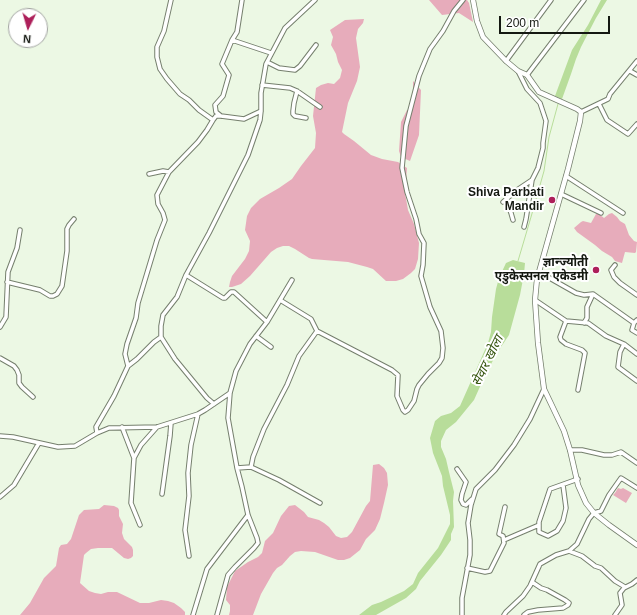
<!DOCTYPE html>
<meta charset="utf-8">
<style>
body{margin:0}
#map{position:relative;width:637px;height:615px;overflow:hidden;background:#ecf8e4;font-family:Arial,sans-serif}
canvas{display:block}
.north{position:absolute;left:8px;top:8px;width:40px;height:40px;box-sizing:border-box;background:#fff;border:1px solid #a1a3a0;border-radius:50%;rotate:185deg;font-size:11px;font-weight:700;line-height:16px;text-align:center;color:#141811}
.north::after{content:'';display:block;margin:auto;width:14px;height:18px;background:#ad1f5a;clip-path:polygon(50% 0,100% 100%,50% 72%,0 100%)}
.scale{position:absolute;left:499px;top:16px;width:111px;height:18px;box-sizing:border-box;border:2px solid #141811;border-top:0;padding-left:5px;font-size:12px;line-height:14px;white-space:nowrap;color:#141811;-webkit-text-stroke:3px #fff;paint-order:stroke}
</style>
<div id="map">
<canvas width="637" height="615"></canvas>
<div class="north">N</div>
<div class="scale">200 m</div>
</div>
<script>
const ctx = document.querySelector('canvas').getContext('2d');
ctx.lineJoin = 'round';
function paint(path, color) { ctx.fillStyle = color; ctx.fill(path, 'evenodd'); }
const poly = rows => new Path2D(rows.map(r => 'M' + r).join(''));
function strokePath(path, color, width, dash) { ctx.strokeStyle = color; ctx.lineWidth = width; ctx.lineCap = dash ? 'butt' : 'round'; ctx.setLineDash(dash || []); ctx.stroke(path); }
function write(font, color, halo, rows, align = 'center') {
  ctx.font = font + ' Arial,"Noto Sans Devanagari",sans-serif'; ctx.lineWidth = 4; ctx.setLineDash([]); ctx.textBaseline = 'middle'; ctx.strokeStyle = halo; ctx.fillStyle = color; for (const [text, x, y, turn = 0] of rows) {
    ctx.save(); ctx.translate(x, y); ctx.rotate((+turn || 0) * Math.PI / 180); ctx.textAlign = isNaN(turn) ? turn : align; if (halo) ctx.strokeText(text, 0, 0); ctx.fillText(text, 0, 0); ctx.restore();
  }
}
const green = poly([
 [429,0,467,0,469,3,473,22,459,13,442,15],
 [364,19,363,23,358,29,356,38,360,67,357,81,348,103,342,132,344,134,354,141,371,155,382,159,398,162,407,168,405,193,408,210,414,224,419,243,418,259,415,269,411,273,403,279,396,281,386,281,373,269,367,267,348,262,312,259,309,258,295,249,289,246,283,246,277,248,271,252,250,276,241,284,232,287,229,287,230,282,232,276,245,259,249,251,250,241,245,230,247,216,251,208,260,199,279,188,292,179,301,166,315,148,316,133,313,116,316,88,321,85,328,83,334,84,340,78,342,70,338,62,336,54,331,45,333,37,330,30,345,20],
 [413,81,421,90,419,135,410,161,401,157,399,151,401,122,407,110,412,109,415,98,413,91],
 [612,213,617,217,620,221,625,224,629,235,634,241,637,242,636,252,635,253,625,252,622,263,615,261,612,257,602,251,595,245,577,232,574,228,581,222,583,221,591,223,596,214,599,214,604,218,609,214],
 [379,464,384,468,387,473,388,485,384,503,380,519,375,530,366,539,360,550,350,558,344,560,338,560,315,552,301,551,295,552,290,556,282,565,277,568,273,573,261,594,253,615,229,615,230,611,230,605,226,600,227,587,235,571,248,562,258,557,262,553,265,541,273,533,281,516,289,506,295,505,304,512,308,517,319,520,324,523,329,527,336,536,341,538,347,537,352,532,366,506,370,501,373,465],
 [618,488,621,489,623,488,632,493,626,503,613,495,615,493],
 [104,505,114,506,118,508,119,510,119,516,123,524,122,533,124,539,132,547,133,550,133,556,131,558,128,559,124,558,112,548,98,548,91,549,86,553,84,555,80,583,89,591,95,593,101,594,108,592,117,592,140,603,149,603,161,600,168,601,174,603,181,608,185,612,185,615,20,615,30,603,44,578,56,566,59,548,61,545,67,544,71,539,79,515,84,510,99,509]
]);
const water = poly([
 [601,0,607,0,596,18,581,47,576,59,571,74,562,99,555,96,572,50,588,25],
 [513,260,525,263,524,274,520,295,509,335,499,350,487,371,474,400,456,422,446,430,441,441,441,447,446,459,449,472,454,492,453,501,454,527,451,534,451,540,441,555,420,581,416,589,406,598,376,615,359,615,372,605,381,602,404,591,413,584,418,573,438,548,450,524,450,515,443,486,442,476,433,453,430,438,435,421,441,416,451,413,460,406,488,343,491,332,492,317,496,289,499,278,506,263]
]);
const stream = poly([
 [518,261,531,217,544,171,549,137,558,104]
]);
const street = poly([
 [171,0,164,31,157,47,157,57,160,69,167,79,180,94,189,100,199,110,213,120],
 [232,40,271,53],
 [506,61,551,0],
 [267,62,279,68,295,70,300,66,316,45],
 [630,71,637,75],
 [527,75,584,0],
 [262,85,290,88,297,91,320,107],
 [297,91,294,103,293,111,293,114,295,116,306,118],
 [599,104,607,120,628,134,637,124],
 [581,112,608,99,610,94,637,61],
 [221,116,216,112,215,105,223,96,229,75,222,64,232,40,237,32,242,0],
 [149,174,163,171,169,172],
 [566,176,623,213],
 [561,194,601,213],
 [506,199,511,213,513,220],
 [503,202,517,190,532,180,538,168,543,148,543,143,546,121,540,103,527,89,518,71],
 [524,227,526,219,532,180],
 [615,265,611,270,614,277,620,283,637,295],
 [539,272,576,293,584,295,593,294],
 [186,275,223,298,225,298,231,292,234,292,267,322],
 [7,282,40,290,50,296,53,296,57,294,62,286,67,251,67,229,69,225,74,219],
 [280,300,311,319,317,331,392,370,398,375,397,396,403,410,405,412,408,410,414,401,417,389,419,385,428,374,439,363,442,358,443,348,441,331,430,307,421,276,423,265,424,243,419,234,416,219,407,192,402,168,406,126,419,76,430,49,443,31,454,11,463,0],
 [535,300,566,321],
 [637,320,634,323,632,330,637,333],
 [584,323,587,318,587,307,593,294,634,323],
 [0,327,6,317,8,272,17,248,20,230],
 [256,336,271,347],
 [624,344,620,352,618,367,637,381],
 [0,358,14,366,17,370,19,375,19,383,22,387,33,397],
 [128,366,125,354,127,344,136,318,138,303,157,240,165,220,163,213,158,204,157,195,169,172,198,142,207,130,213,120,216,116,221,116,244,119,261,111],
 [578,390,585,353,582,350,566,344,561,340,560,337,566,321,588,323,606,336,624,344,637,354],
 [214,404,207,398,175,359,161,337,161,326,163,315,177,297,186,275,209,233,248,155,260,120,261,111,261,93,266,64,285,28,315,0],
 [122,427,134,458],
 [97,433,96,427,114,396,128,366,137,359,154,342,161,337],
 [0,436,13,437,58,447,75,446,97,433,109,428,157,427,198,414,205,410,230,393],
 [570,450,582,450,604,455,612,455,621,452,637,463],
 [251,467,253,457,264,429,287,385,299,356,317,331],
 [237,468,251,467,279,480,320,503],
 [457,469,466,482,462,494,461,500,463,504,466,505,472,499],
 [563,485,566,508,563,521,557,531,548,536,539,532,539,522,550,489,578,479],
 [162,494,170,436,171,423],
 [0,497,14,485,39,443],
 [140,525,131,503,134,458,141,445,157,427],
 [504,540,539,525],
 [569,551,582,556,595,566,601,568,615,581,625,587],
 [189,556,185,530,189,496,188,473,191,445,198,414],
 [467,568,485,572,490,571,504,543,503,536,499,534,505,507],
 [193,615,207,569,248,515],
 [217,615,228,575,235,567,254,548,258,543,257,538,248,515,242,487,237,468,228,418,230,393,236,371,250,344,267,322,292,280],
 [462,615,462,598,470,555,470,540,468,523,471,505,476,489,495,470,514,445,530,419,544,389],
 [504,615,506,612,523,596,530,586,540,564,556,555,569,551,577,544,589,519,594,513,601,511,609,495,621,478,637,488],
 [524,615,528,612,538,610,563,608,568,605,569,603,565,600,547,590,541,588,532,582],
 [615,615,622,605,620,593,624,588,632,584,637,580]
]);
const secondary = poly([
 [473,0,477,21,483,37,506,61,518,71,527,75,539,92,577,109,581,112,580,121,568,169,537,279,535,300,538,343,544,389,564,431,570,450,578,485,586,503,594,513,609,525,637,545]
]);
const markers = [
 [552,200,4,"#ad1f5a"],
 [596,270,4,"#ad1f5a"]
];
const poiNames = [
 ["Shiva Parbati",544,193],
 ["Mandir",544,207],
 ["ज्ञान्ज्योती",588,263],
 ["एडुकेस्सनल एकेडमी",588,277]
];
const waterNames = [
 ["सेवार खोला",488,361,-64]
];
paint(green, '#e7acbb');
paint(water, '#b8dd9a');
strokePath(stream, '#b8dd9a', 1);
strokePath(street, '#757f6d', 5.5);
strokePath(secondary, '#757f6d', 6);
strokePath(street, '#fff', 3.5);
strokePath(secondary, '#fff', 4.5);
for (const [x, y, r, color] of markers) { const dot = new Path2D(); dot.arc(x, y, r, 0, 2 * Math.PI); ctx.fillStyle = color; ctx.fill(dot); strokePath(dot, '#fff', 1.5); }
write('bold 12px', '#141811', '#fff', poiNames, 'right');
write('italic 13px', '#33530c', '#fff', waterNames);
</script>
